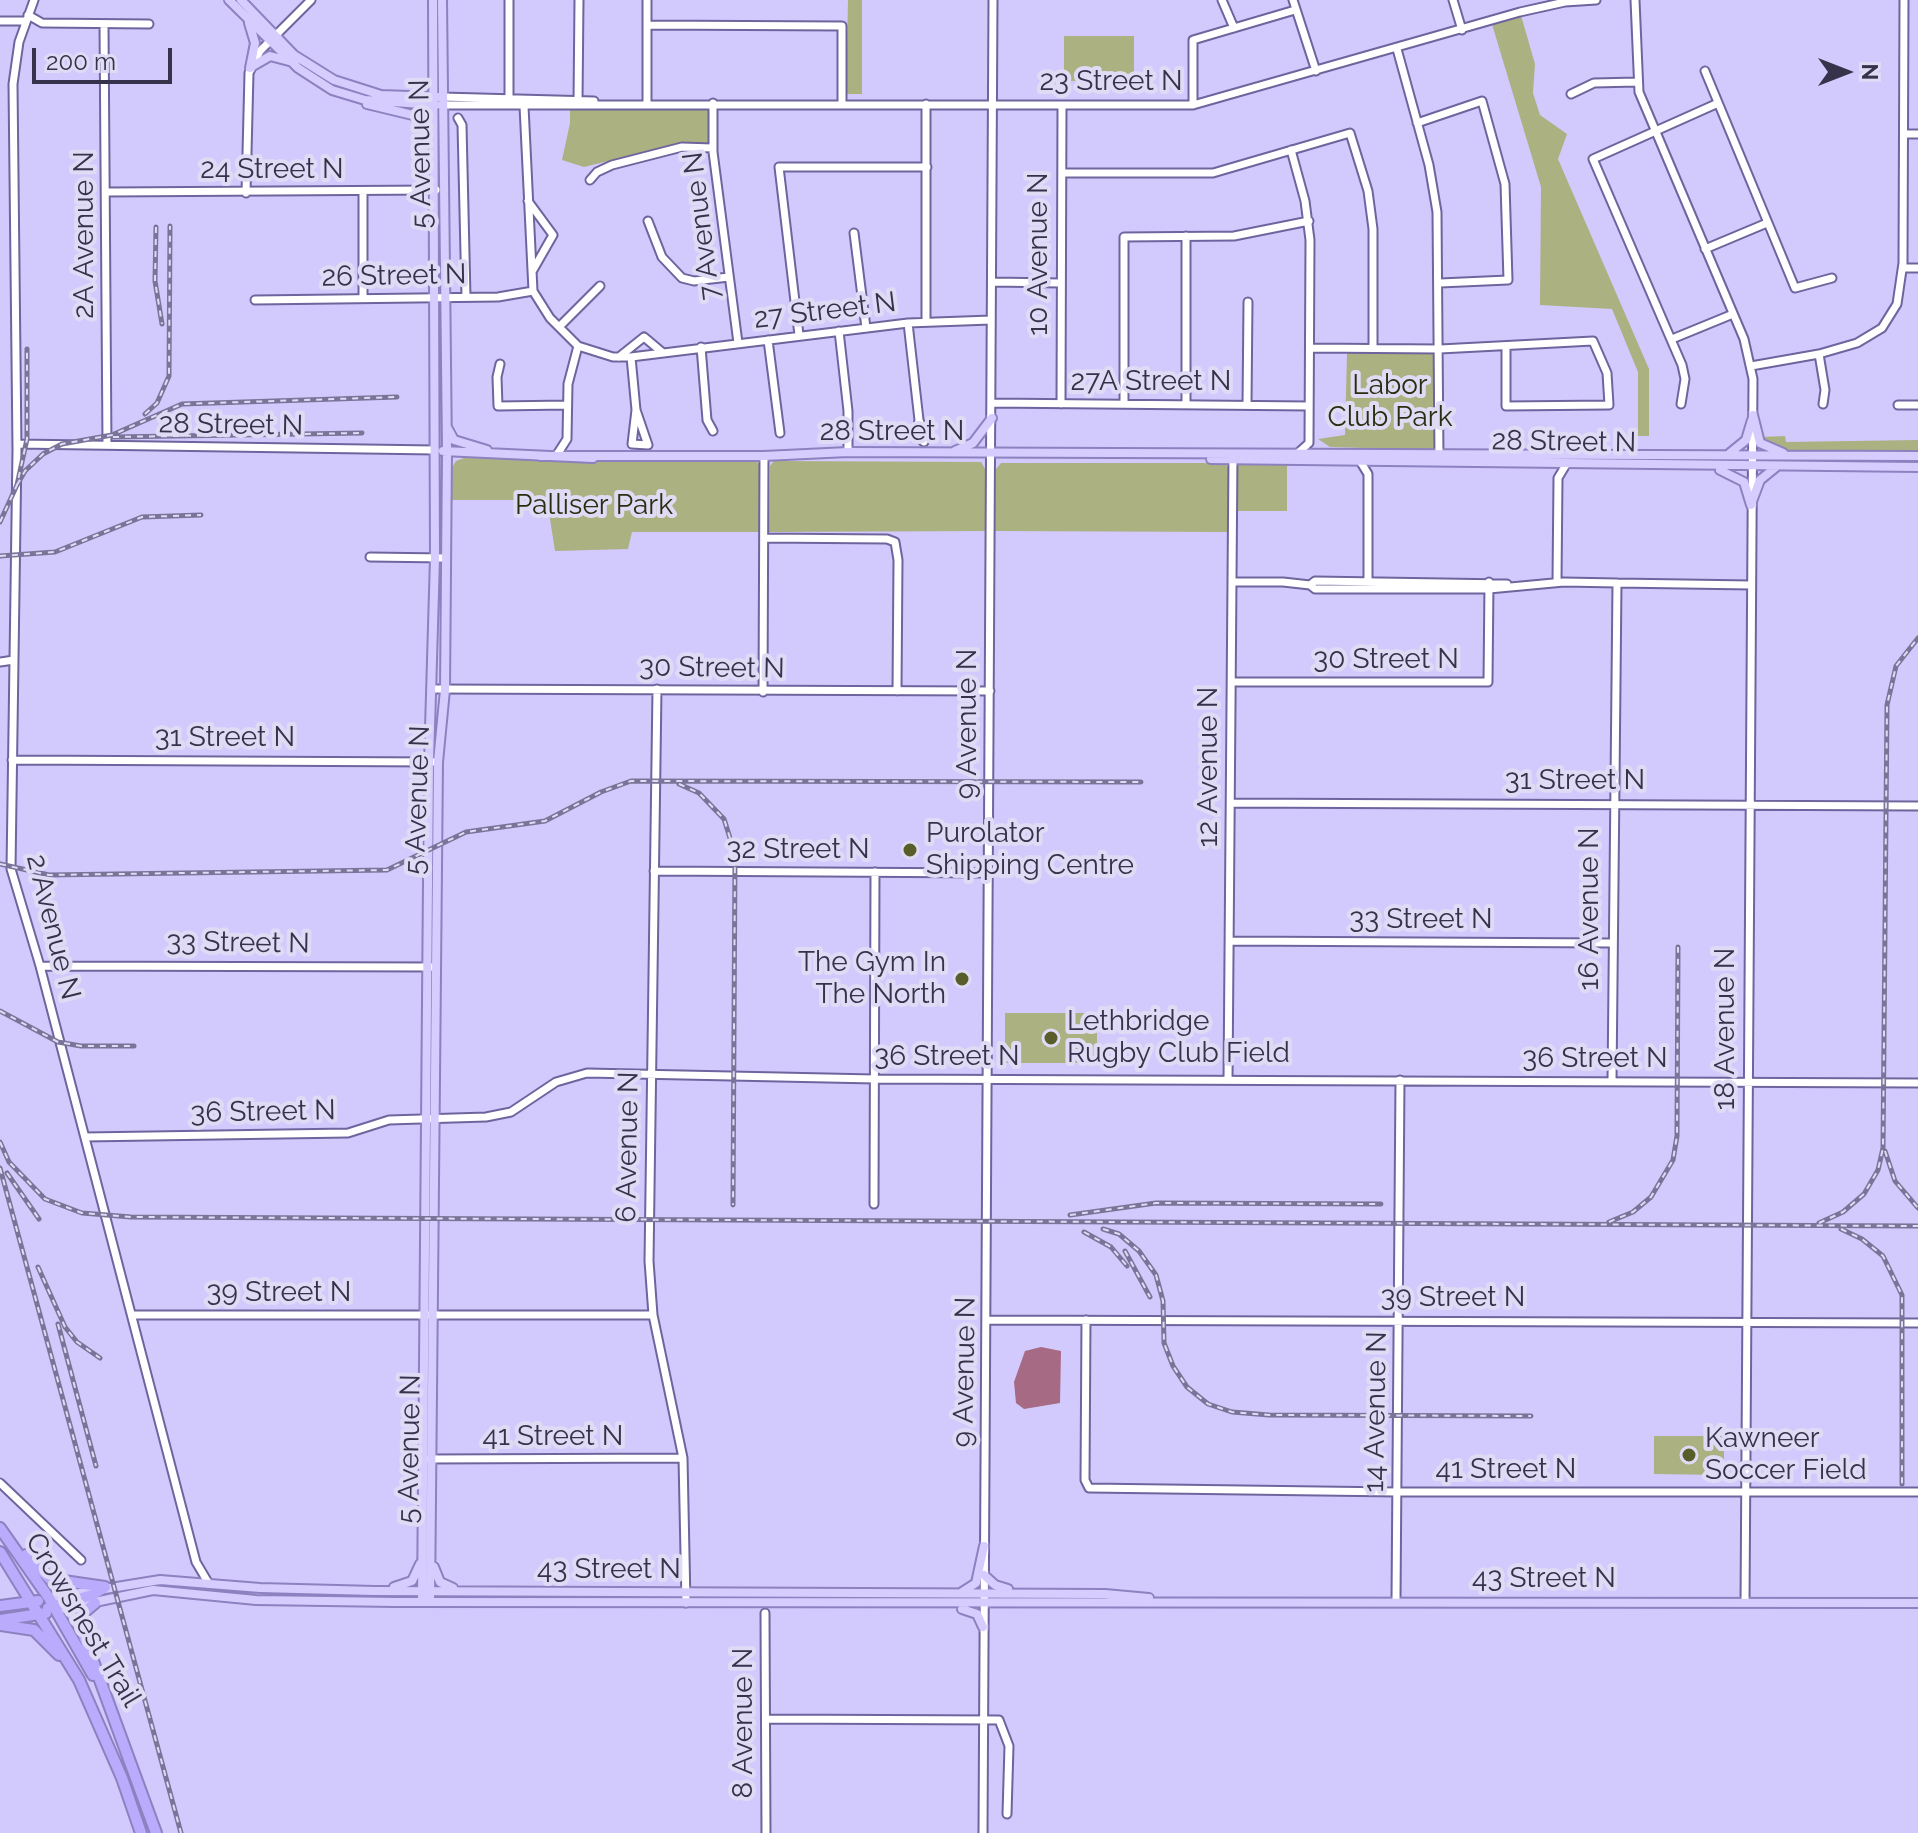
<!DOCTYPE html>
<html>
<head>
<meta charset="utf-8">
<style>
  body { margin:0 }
  #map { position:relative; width:1918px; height:1833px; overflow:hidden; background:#d2cafd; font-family:Raleway,sans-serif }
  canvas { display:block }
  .north { position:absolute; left:1806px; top:32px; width:80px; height:80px; -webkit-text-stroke:6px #dfdbf5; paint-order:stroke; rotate:90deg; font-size:22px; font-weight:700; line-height:32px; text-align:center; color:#37324c }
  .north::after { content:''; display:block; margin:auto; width:28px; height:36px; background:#37324c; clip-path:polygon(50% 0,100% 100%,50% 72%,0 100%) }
  .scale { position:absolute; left:32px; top:48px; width:140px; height:36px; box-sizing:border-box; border:4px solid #37324c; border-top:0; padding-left:10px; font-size:24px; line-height:28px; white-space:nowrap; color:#37324c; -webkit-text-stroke:6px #dfdbf5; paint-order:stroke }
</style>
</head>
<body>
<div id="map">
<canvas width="1918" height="1833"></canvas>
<div class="north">N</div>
<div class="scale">200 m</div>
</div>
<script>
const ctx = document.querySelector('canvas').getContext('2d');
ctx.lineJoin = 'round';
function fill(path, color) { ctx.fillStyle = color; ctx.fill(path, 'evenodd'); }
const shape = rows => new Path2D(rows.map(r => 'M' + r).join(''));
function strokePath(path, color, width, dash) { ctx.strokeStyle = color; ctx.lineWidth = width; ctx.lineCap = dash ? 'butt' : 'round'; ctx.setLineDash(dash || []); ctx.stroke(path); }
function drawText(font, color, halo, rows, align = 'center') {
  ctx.font = font + ' Raleway,sans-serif'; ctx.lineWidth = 8; ctx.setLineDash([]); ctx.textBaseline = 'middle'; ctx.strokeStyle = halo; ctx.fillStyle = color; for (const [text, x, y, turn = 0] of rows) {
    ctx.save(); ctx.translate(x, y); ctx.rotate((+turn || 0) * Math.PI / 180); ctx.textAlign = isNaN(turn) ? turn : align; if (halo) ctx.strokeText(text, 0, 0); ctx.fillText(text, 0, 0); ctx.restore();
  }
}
fill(shape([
  [848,0,862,0,862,94,846,94],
  [1520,12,1535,64,1533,93,1540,115,1567,134,1558,159,1649,369,1649,436,1638,436,1638,372,1612,309,1540,305,1541,187,1491,21],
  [1064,36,1134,36,1134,81,1064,81],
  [570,108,708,108,709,143,681,143,584,167,562,160,570,123],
  [1347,353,1435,353,1435,450,1330,447,1318,439,1345,435],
  [1785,436,1786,442,1918,440,1918,453,1782,450,1768,446,1760,437],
  [464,458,757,462,761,466,760,532,632,532,628,549,555,551,547,500,449,500,451,469,456,461],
  [774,461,981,462,987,472,987,531,769,532,770,466],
  [1287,462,1287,511,1237,511,1238,465],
  [1001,463,1224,463,1228,467,1228,529,1227,532,995,531,996,469],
  [1005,1013,1097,1013,1097,1063,1005,1063],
  [1654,1436,1724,1436,1724,1475,1654,1474]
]), '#acb181');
fill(shape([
  [1041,1347,1061,1351,1060,1403,1024,1409,1016,1403,1014,1382,1025,1351]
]), '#a76a84');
const minor = shape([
  [34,0,19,42,13,84,17,450,11,869,40,966,196,1562,209,1584],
  [1222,0,1234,28],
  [1293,0,1316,71],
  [1453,0,1462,30],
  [1635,0,1639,92,1744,339,1753,379,1745,1602],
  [28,15,42,23,149,24],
  [0,21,25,21],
  [104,24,107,445],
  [647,25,842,26,842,103],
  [1397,49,1429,165,1437,212,1439,458],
  [1705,71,1795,288,1832,278],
  [1571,94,1594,83,1637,82],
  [442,97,594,101],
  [509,97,509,0],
  [578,102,579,0],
  [647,102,647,0],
  [713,103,713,152,738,343],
  [442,105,1193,105,1520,12,1565,2,1596,0],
  [1193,105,1193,40,1295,10],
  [524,106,533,291,550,318,578,346,613,357,631,357,908,323,991,320],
  [458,118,462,125,466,297],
  [1417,123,1482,101,1505,184,1508,280,1440,283],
  [1904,134,1918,134],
  [1291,150,1305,201,1310,240,1309,443,1299,452],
  [1062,173,1213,173,1350,133,1368,191,1373,229,1373,348],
  [590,180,597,172,612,165,682,147,713,148],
  [108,192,436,190],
  [246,193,249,73,260,51,311,0],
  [528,201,553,235,533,270],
  [648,221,662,257,682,278,694,281,729,277],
  [854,233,866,328],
  [1705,249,1767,223],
  [1903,268,1918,268],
  [992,282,1061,283],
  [363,298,363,191],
  [255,300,498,297,533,291],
  [926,321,926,104],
  [908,323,919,420,926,437,924,442,916,435,919,420],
  [560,326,600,286],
  [839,331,848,411,848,452],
  [799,335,779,167,927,167],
  [1672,339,1733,314],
  [768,340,780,433],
  [701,347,707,420,713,431],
  [1311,348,1440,349,1593,341,1607,373,1609,405,1506,406,1506,346],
  [1819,354,1825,390,1823,404],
  [619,357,644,337,663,353],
  [631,357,636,410,648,445,632,444,636,410],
  [500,364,497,377,498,406,567,405],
  [1751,366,1819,354,1857,343,1882,328,1897,304,1903,263,1904,0],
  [992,403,1309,406],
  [1061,404,1062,105],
  [1124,404,1124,237,1234,236,1309,221],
  [1186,404,1186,236],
  [1681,404,1685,379,1682,365,1593,159,1716,104],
  [1247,405,1248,302],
  [1898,405,1918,405],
  [17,444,435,450],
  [558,453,567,439,568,384,578,346],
  [1360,461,1368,474,1368,583],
  [765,538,887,539,895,542,898,560,897,691],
  [370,557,445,558],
  [1233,582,1283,582,1310,585,1315,589,1489,589,1564,582,1617,583],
  [1557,582,1558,478,1567,463],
  [1310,585,1315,581,1507,584],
  [0,662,14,660],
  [1232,682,1488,682,1489,582],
  [434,689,990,691],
  [657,689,649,1261,653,1315,683,1458,686,1603],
  [763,692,764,456],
  [12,760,438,762],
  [1232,803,1918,806],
  [654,871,990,873],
  [1230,941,1612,943],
  [40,966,436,967],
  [1228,1080,1233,455],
  [1612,1081,1617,583,1751,585],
  [85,1137,348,1133,389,1120,486,1117,511,1112,556,1082,587,1073,875,1079,1918,1083],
  [874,1204,875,872],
  [132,1315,653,1315],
  [987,1320,1918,1323],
  [1086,1320,1085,1480,1089,1488,1397,1492,1918,1492],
  [429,1459,683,1458],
  [0,1483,81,1560],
  [1396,1600,1400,1080],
  [765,1613,766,1833],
  [766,1719,999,1720,1009,1746,1007,1814],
  [983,1833,993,0]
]);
const major = shape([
  [229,0,298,68,332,90,365,100,436,105],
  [241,0,294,55,334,80,381,95,438,97],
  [249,23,255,43,250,68],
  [251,67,270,56,289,61],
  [367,104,421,117,433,130],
  [1753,415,1760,443,1783,453],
  [448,429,454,440,487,450],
  [443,451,593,458],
  [955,451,973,443,992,418],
  [1730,453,1746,440,1752,420],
  [540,456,764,456,848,452,1918,456],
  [1211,459,1918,467],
  [1720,470,1744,482,1751,505],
  [1751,504,1760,480,1776,467],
  [434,1567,440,1582,453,1588],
  [984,1575,995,1585,1008,1589],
  [394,1587,412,1581,420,1564],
  [962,1592,976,1583,984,1546],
  [49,1598,160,1580,260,1588,375,1591,1105,1594,1149,1598],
  [422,1602,429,762,435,558,433,0],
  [430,1602,438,762,445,690,447,451,442,0],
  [962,1609,977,1614,983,1627],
  [56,1610,153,1590,256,1600,395,1602,1918,1603]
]);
const highway = shape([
  [0,1528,49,1598,93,1675],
  [0,1552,79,1680,122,1778,141,1833],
  [26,1555,50,1579,105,1587],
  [95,1603,82,1614,82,1631,156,1833],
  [0,1606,38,1601],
  [48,1608,92,1595,105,1587],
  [0,1620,46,1613],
  [0,1625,34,1630,59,1655]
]);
strokePath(minor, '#6f649d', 11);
strokePath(major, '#8d81bf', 12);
strokePath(highway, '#8d81bf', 14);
strokePath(minor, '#fff', 7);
strokePath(major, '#d6cdfe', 8);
strokePath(highway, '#bbabfd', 10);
const rail = shape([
  [156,227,155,281,162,324],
  [145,414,157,403,169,376,170,226],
  [113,437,362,433],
  [17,485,25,471,43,454,62,444,112,435,182,404,397,397],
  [0,522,17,485,27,439,27,349],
  [0,556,55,552,142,517,201,515],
  [679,784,699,793,724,819,735,854,733,1205],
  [0,864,49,875,387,870,466,832,545,821,601,792,631,781,1141,782],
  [0,1011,58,1042,81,1046,134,1046],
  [0,1142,9,1162,45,1199,82,1213,131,1217,1918,1226],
  [1885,1151,1895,1181,1918,1208],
  [0,1168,181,1833],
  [7,1173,39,1219],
  [1070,1215,1156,1203,1381,1204],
  [1609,1222,1633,1212,1651,1197,1673,1160,1677,1136,1678,947],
  [1819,1223,1843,1212,1864,1194,1878,1170,1883,1148,1887,705,1896,666,1918,638],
  [1103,1229,1119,1234,1139,1251,1156,1275,1163,1301,1164,1343,1173,1366,1187,1387,1208,1404,1232,1412,1269,1415,1531,1416],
  [1841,1229,1862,1239,1883,1256,1902,1295,1902,1484],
  [1084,1232,1111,1247,1127,1266],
  [1125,1251,1150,1297],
  [38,1267,65,1327,77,1342,100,1358],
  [58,1324,96,1466]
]);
strokePath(rail, '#7a7499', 5);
strokePath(rail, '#dfdbf5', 2, [6]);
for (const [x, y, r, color] of [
  [910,850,8,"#595d2a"],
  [962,979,8,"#595d2a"],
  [1051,1038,8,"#595d2a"],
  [1689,1455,8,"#595d2a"]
]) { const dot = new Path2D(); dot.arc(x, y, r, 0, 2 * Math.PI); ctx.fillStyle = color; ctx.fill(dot); strokePath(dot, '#dfdbf5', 3); }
drawText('28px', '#37324c', '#dfdbf5', [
  ["23 Street N",1111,82],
  ["5 Avenue N",421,154,-91],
  ["24 Street N",272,170],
  ["7 Avenue N",702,226,-97],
  ["2A Avenue N",85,235,-90],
  ["10 Avenue N",1039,254,-90],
  ["26 Street N",394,276,-1],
  ["27 Street N",825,311,-7],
  ["27A Street N",1151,382],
  ["28 Street N",231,425,1],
  ["28 Street N",892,432],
  ["28 Street N",1564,442,1],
  ["30 Street N",1386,660],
  ["30 Street N",712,668,1],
  ["9 Avenue N",968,724,-90],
  ["31 Street N",225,738],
  ["12 Avenue N",1209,767,-90],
  ["31 Street N",1575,781],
  ["5 Avenue N",418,800,-88],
  ["32 Street N",798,850],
  ["16 Avenue N",1590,909,-90],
  ["33 Street N",1421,920],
  ["2 Avenue N",53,927,76],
  ["33 Street N",238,943,1],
  ["18 Avenue N",1726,1029,-90],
  ["36 Street N",947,1057],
  ["36 Street N",1595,1059],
  ["36 Street N",263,1112,-1],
  ["6 Avenue N",628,1147,-89],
  ["39 Street N",279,1293],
  ["39 Street N",1453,1298],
  ["9 Avenue N",965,1372,-89],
  ["14 Avenue N",1376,1412,-89],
  ["41 Street N",553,1437],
  ["5 Avenue N",410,1449,-89],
  ["41 Street N",1506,1470],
  ["43 Street N",609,1570],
  ["43 Street N",1544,1579],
  ["Crowsnest Trail",83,1620,59],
  ["8 Avenue N",744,1723,-90]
]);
drawText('28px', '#2b2d10', '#dfdbf5', [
  ["Labor",1390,386],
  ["Club Park",1390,418],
  ["Palliser Park",594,506]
]);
drawText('28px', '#37324c', '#dfdbf5', [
  ["Purolator",926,834],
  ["Shipping Centre",926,866],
  ["The Gym In",946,963,"right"],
  ["The North",946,995,"right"],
  ["Lethbridge",1067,1022],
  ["Rugby Club Field",1067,1054],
  ["Kawneer",1705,1439],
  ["Soccer Field",1705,1471]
], 'left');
</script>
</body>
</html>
